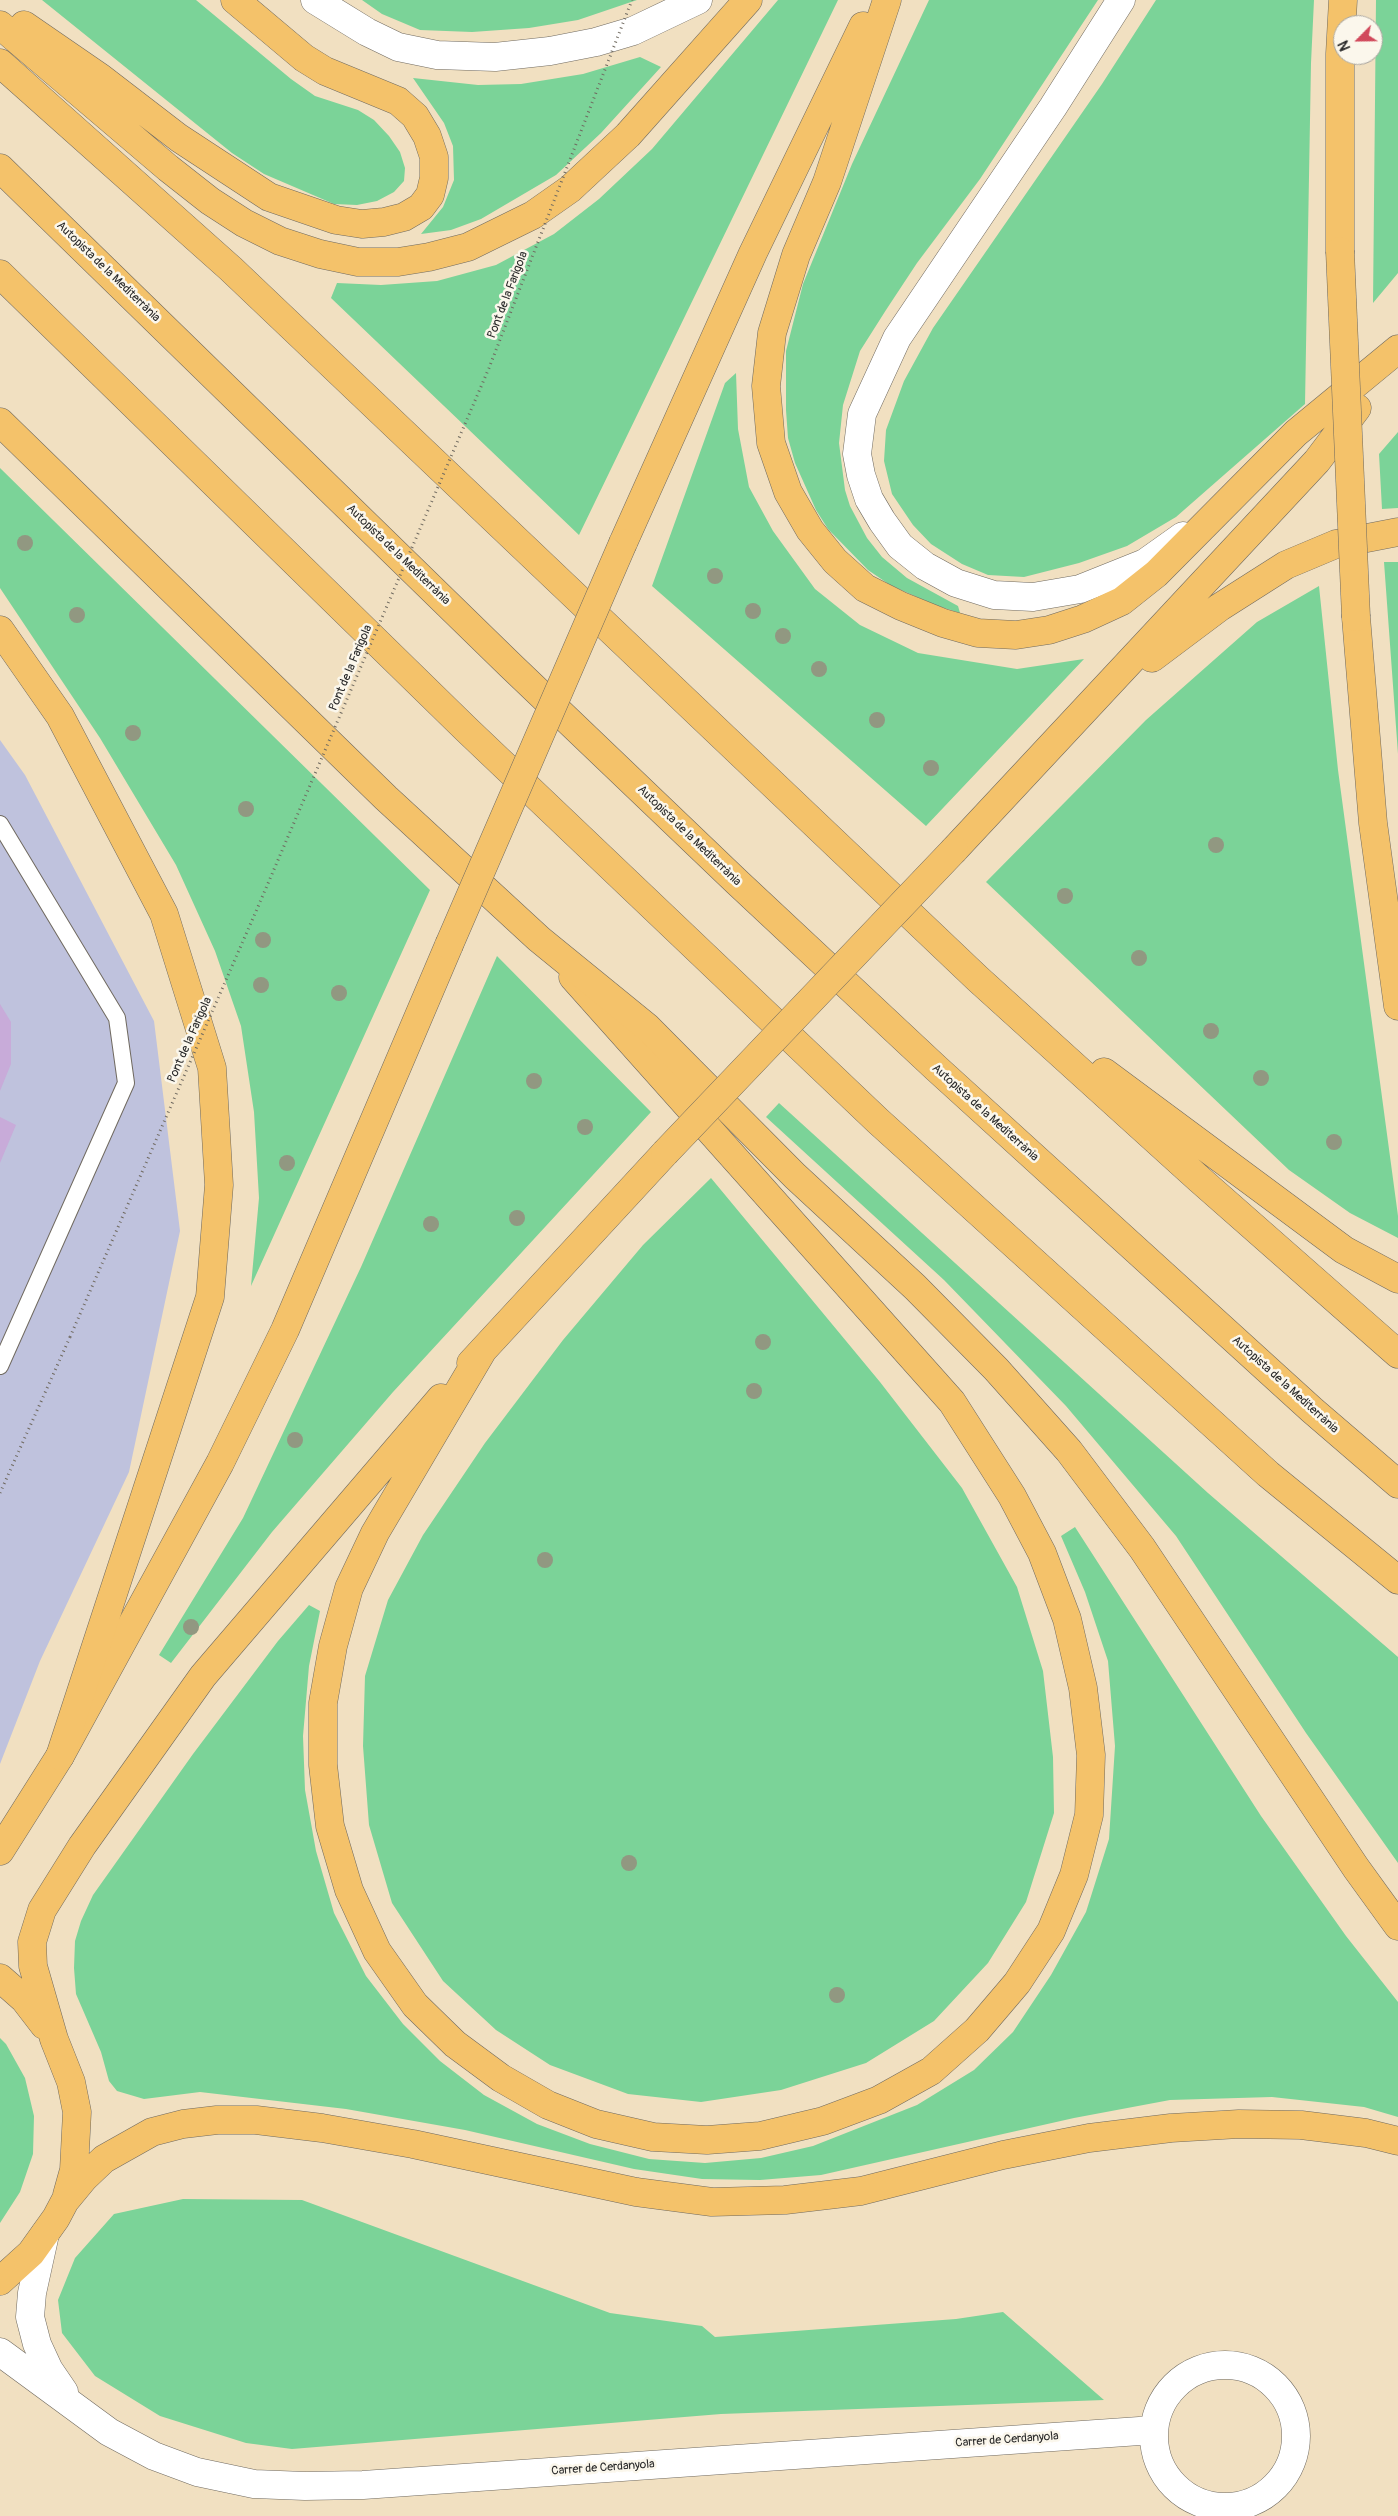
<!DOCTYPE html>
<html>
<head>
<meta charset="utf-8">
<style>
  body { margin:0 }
  #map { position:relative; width:1398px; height:2516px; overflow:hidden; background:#f1e0c1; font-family:Pangolin,sans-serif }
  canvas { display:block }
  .north { position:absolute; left:1333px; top:15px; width:50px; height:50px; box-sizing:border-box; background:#fbf7ec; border:1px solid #a8a59f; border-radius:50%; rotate:247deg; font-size:14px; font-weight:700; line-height:20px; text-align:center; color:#2b2b2b }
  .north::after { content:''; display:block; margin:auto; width:18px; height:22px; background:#d1495b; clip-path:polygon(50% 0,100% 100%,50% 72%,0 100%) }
</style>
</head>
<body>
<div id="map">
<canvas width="1398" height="2516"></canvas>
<div class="north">N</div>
</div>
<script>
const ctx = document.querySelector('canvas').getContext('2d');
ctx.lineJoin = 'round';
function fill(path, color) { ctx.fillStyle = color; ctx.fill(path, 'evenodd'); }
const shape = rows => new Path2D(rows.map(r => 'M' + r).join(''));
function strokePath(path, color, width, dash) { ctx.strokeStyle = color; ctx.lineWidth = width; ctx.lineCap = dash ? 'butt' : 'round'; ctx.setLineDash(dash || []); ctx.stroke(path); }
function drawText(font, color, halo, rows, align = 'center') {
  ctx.font = font + ' Pangolin,sans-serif'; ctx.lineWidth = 5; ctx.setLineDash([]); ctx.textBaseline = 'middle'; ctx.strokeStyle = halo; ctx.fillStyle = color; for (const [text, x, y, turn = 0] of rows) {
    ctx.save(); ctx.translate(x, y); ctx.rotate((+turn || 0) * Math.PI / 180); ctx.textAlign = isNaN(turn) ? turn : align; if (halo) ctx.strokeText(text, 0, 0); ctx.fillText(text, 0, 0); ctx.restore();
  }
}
fill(shape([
  [0,740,25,775,154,1021,180,1231,129,1472,40,1661,0,1764]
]), '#bfc2dd');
fill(shape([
  [42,0,196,0,291,79,315,96,358,110,374,120,389,136,400,152,405,168,404,181,394,192,377,201,357,205,334,204,264,174,232,153],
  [362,0,637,0,578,20,529,28,472,32,420,30,382,14],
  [778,0,838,0,579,535,331,298,337,283,381,285,437,281,496,265,554,234,599,199,652,149],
  [929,0,1098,0,980,179,917,263,886,310,860,351,843,405,839,443,845,490,850,506,867,538,882,557,907,578,958,606,960,613,935,605,890,585,868,570,828,529,816,510,795,463,788,438,786,410,786,351,803,284,852,164],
  [1156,0,1314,0,1311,63,1305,404,1176,517,1127,546,1079,563,1024,577,988,575,962,564,931,544,913,525,892,494,884,461,886,430,904,381,933,328,1102,84],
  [1376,0,1398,0,1398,273,1373,303],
  [640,57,661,67,601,133,556,175,481,219,451,230,421,234,443,207,454,180,453,146,444,123,413,78,478,85,521,84,583,74],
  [736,373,738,429,749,487,773,531,815,589,860,625,918,653,1017,669,1084,659,926,826,652,586,725,383],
  [1398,432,1398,508,1382,509,1379,454],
  [0,468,430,890,251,1286,259,1198,254,1112,241,1026,215,951,176,865,100,738,0,588],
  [1384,562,1398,562,1398,754],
  [1319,586,1338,770,1398,1216,1398,1238,1350,1213,1289,1170,986,882,1146,720,1257,622],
  [497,956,651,1112,393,1392,272,1532,171,1663,159,1655,243,1518,361,1267],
  [779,1103,1208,1493,1398,1657,1398,1863,1306,1733,1176,1536,1066,1406,944,1280,766,1117],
  [711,1178,880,1382,962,1488,1017,1587,1043,1671,1053,1757,1054,1813,1026,1902,988,1963,934,2021,866,2063,781,2090,701,2102,628,2094,550,2065,496,2030,443,1981,392,1903,369,1825,363,1746,365,1676,388,1600,423,1535,485,1443,563,1340,643,1245],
  [1075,1527,1261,1816,1346,1936,1398,2002,1398,2117,1364,2107,1272,2097,1170,2100,1074,2118,821,2175,760,2180,702,2179,634,2169,465,2130,346,2109,200,2092,144,2099,117,2091,109,2081,101,2052,76,1994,74,1968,75,1941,81,1921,93,1895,193,1754,278,1641,309,1605,320,1611,309,1666,303,1736,305,1790,316,1851,334,1913,366,1976,403,2024,440,2061,484,2095,537,2124,590,2144,649,2159,705,2163,761,2158,813,2146,917,2105,974,2070,1013,2032,1051,1975,1086,1912,1109,1839,1115,1746,1108,1661,1085,1592,1061,1536],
  [0,2038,6,2044,25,2078,34,2116,33,2154,20,2192,0,2223],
  [183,2199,302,2200,610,2313,702,2326,715,2337,956,2319,1003,2312,1104,2400,721,2414,292,2449,246,2443,160,2416,95,2376,62,2333,58,2300,75,2258,114,2214]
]), '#7bd398');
fill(shape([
  [0,1004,11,1022,11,1064,0,1091],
  [0,1117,16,1125,0,1163]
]), '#c8abd9');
const service = shape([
  [0,824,117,1018,126,1083,0,1366]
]);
const minor = shape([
  [315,0,367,32,398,47,437,55,495,57,550,51,596,42,633,31,698,0],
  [1121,0,1053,107,897,338,862,414,857,454,861,475,869,499,882,521,900,546,925,566,956,583,994,595,1033,597,1080,589,1145,563,1183,536],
  [45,2234,32,2293,30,2317,37,2344,49,2370,64,2392],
  [0,2352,109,2432,154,2456,197,2472,254,2484,305,2486,363,2485,1154,2430],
  '1154 2436a71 71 0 1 1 142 0a71 71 0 1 1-142 0Z'
]);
const primary = shape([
  [887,0,827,182,796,255,772,333,766,386,771,443,788,492,810,530,835,561,865,588,901,606,943,623,978,633,1016,635,1049,630,1083,619,1122,601,1156,574,1296,433,1398,349],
  [623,543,753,253,863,26],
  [1152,658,1220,607,1286,565,1336,544,1398,532],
  [954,850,1317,461,1357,408],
  [483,1350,375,1533,349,1588,333,1646,323,1703,323,1765,330,1826,349,1890,377,1951,415,2005,455,2044,501,2078,548,2105,596,2124,653,2137,707,2140,760,2136,823,2121,879,2100,931,2071,977,2030,1017,1983,1051,1931,1074,1875,1089,1815,1091,1755,1083,1688,1067,1619,1042,1553,1012,1496,952,1402,573,977],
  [471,1363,665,1153],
  [0,1851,60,1756,220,1463,285,1330,449,945],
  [0,1978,24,1999,44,2025],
  [67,2195,74,2170,77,2112,71,2082,54,2039,33,1966,32,1942,42,1910,82,1846,203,1676,441,1398],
  [0,2281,31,2253,56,2218,65,2201,84,2178,104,2159,152,2132,183,2124,217,2120,256,2120,322,2128,413,2144,636,2192,712,2202,785,2200,861,2191,1003,2155,1089,2138,1171,2128,1239,2124,1301,2125,1366,2133,1398,2141]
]);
const trunk = shape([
  [1340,251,1340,54,1343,0],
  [1356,617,1373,823,1398,1006]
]);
const motorway = shape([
  [0,25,168,168,210,201,244,223,280,241,320,254,358,262,398,262,429,257,468,247,533,215,570,189,628,135,748,0],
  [24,25,101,78,179,138,269,197,336,220,362,224,384,222,404,217,421,207,430,195,434,178,434,157,427,136,415,116,398,101,325,71,304,58,235,0],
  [0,63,231,269,978,979,1199,1179,1398,1354],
  [0,168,510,665,737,882,936,1068,1312,1410,1398,1484],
  [0,274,466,729,878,1121,1268,1474,1398,1580],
  [0,422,386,798,539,939,647,1027,795,1176,915,1287,996,1369,1069,1451,1142,1548,1356,1868,1398,1926],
  [0,630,60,716,164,914,212,1068,219,1185,210,1297,60,1756],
  [1104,1072,1344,1250,1398,1279]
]);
strokePath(service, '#706a60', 18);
strokePath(minor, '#706a60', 29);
strokePath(primary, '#706a60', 29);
strokePath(trunk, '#706a60', 29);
strokePath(motorway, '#706a60', 29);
strokePath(shape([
  [0,1493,70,1337]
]), '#706a60', 3, [1, 4]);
strokePath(service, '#fff', 16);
strokePath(minor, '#fff', 28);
strokePath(primary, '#f4c26a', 28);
strokePath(trunk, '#f4c26a', 28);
strokePath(motorway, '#f4c26a', 28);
const primaryBridge = shape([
  [449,945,623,543],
  [665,1153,954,850]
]);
const trunkBridge = shape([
  [1340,251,1356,617]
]);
strokePath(primaryBridge, '#706a60', 29, []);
strokePath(trunkBridge, '#706a60', 29, []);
strokePath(shape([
  [70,1337,257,909,489,368,632,0]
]), '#706a60', 3, [1, 4]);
strokePath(primaryBridge, '#f4c26a', 28);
strokePath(trunkBridge, '#f4c26a', 28);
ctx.fillStyle = '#919881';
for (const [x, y] of [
  [25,543],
  [715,576],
  [753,611],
  [77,615],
  [783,636],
  [819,669],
  [877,720],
  [133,733],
  [931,768],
  [246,809],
  [1216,845],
  [1065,896],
  [263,940],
  [1139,958],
  [261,985],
  [339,993],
  [1211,1031],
  [1261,1078],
  [534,1081],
  [585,1127],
  [1334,1142],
  [287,1163],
  [517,1218],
  [431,1224],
  [763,1342],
  [754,1391],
  [295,1440],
  [545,1560],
  [191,1627],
  [629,1863],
  [837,1995]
]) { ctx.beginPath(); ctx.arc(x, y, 8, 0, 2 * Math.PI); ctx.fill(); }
drawText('12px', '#2b2b2b', '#fbf7ec', [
  ["Autopista de la Mediterrània",108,272,44],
  ["Pont de la Farigola",508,295,-69],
  ["Autopista de la Mediterrània",398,555,44],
  ["Pont de la Farigola",351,668,-67],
  ["Autopista de la Mediterrània",689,836,44],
  ["Pont de la Farigola",190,1040,-66],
  ["Autopista de la Mediterrània",985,1113,42],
  ["Autopista de la Mediterrània",1285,1385,42],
  ["Carrer de Cerdanyola",1007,2440,-4],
  ["Carrer de Cerdanyola",603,2468,-4]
]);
</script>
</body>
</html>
